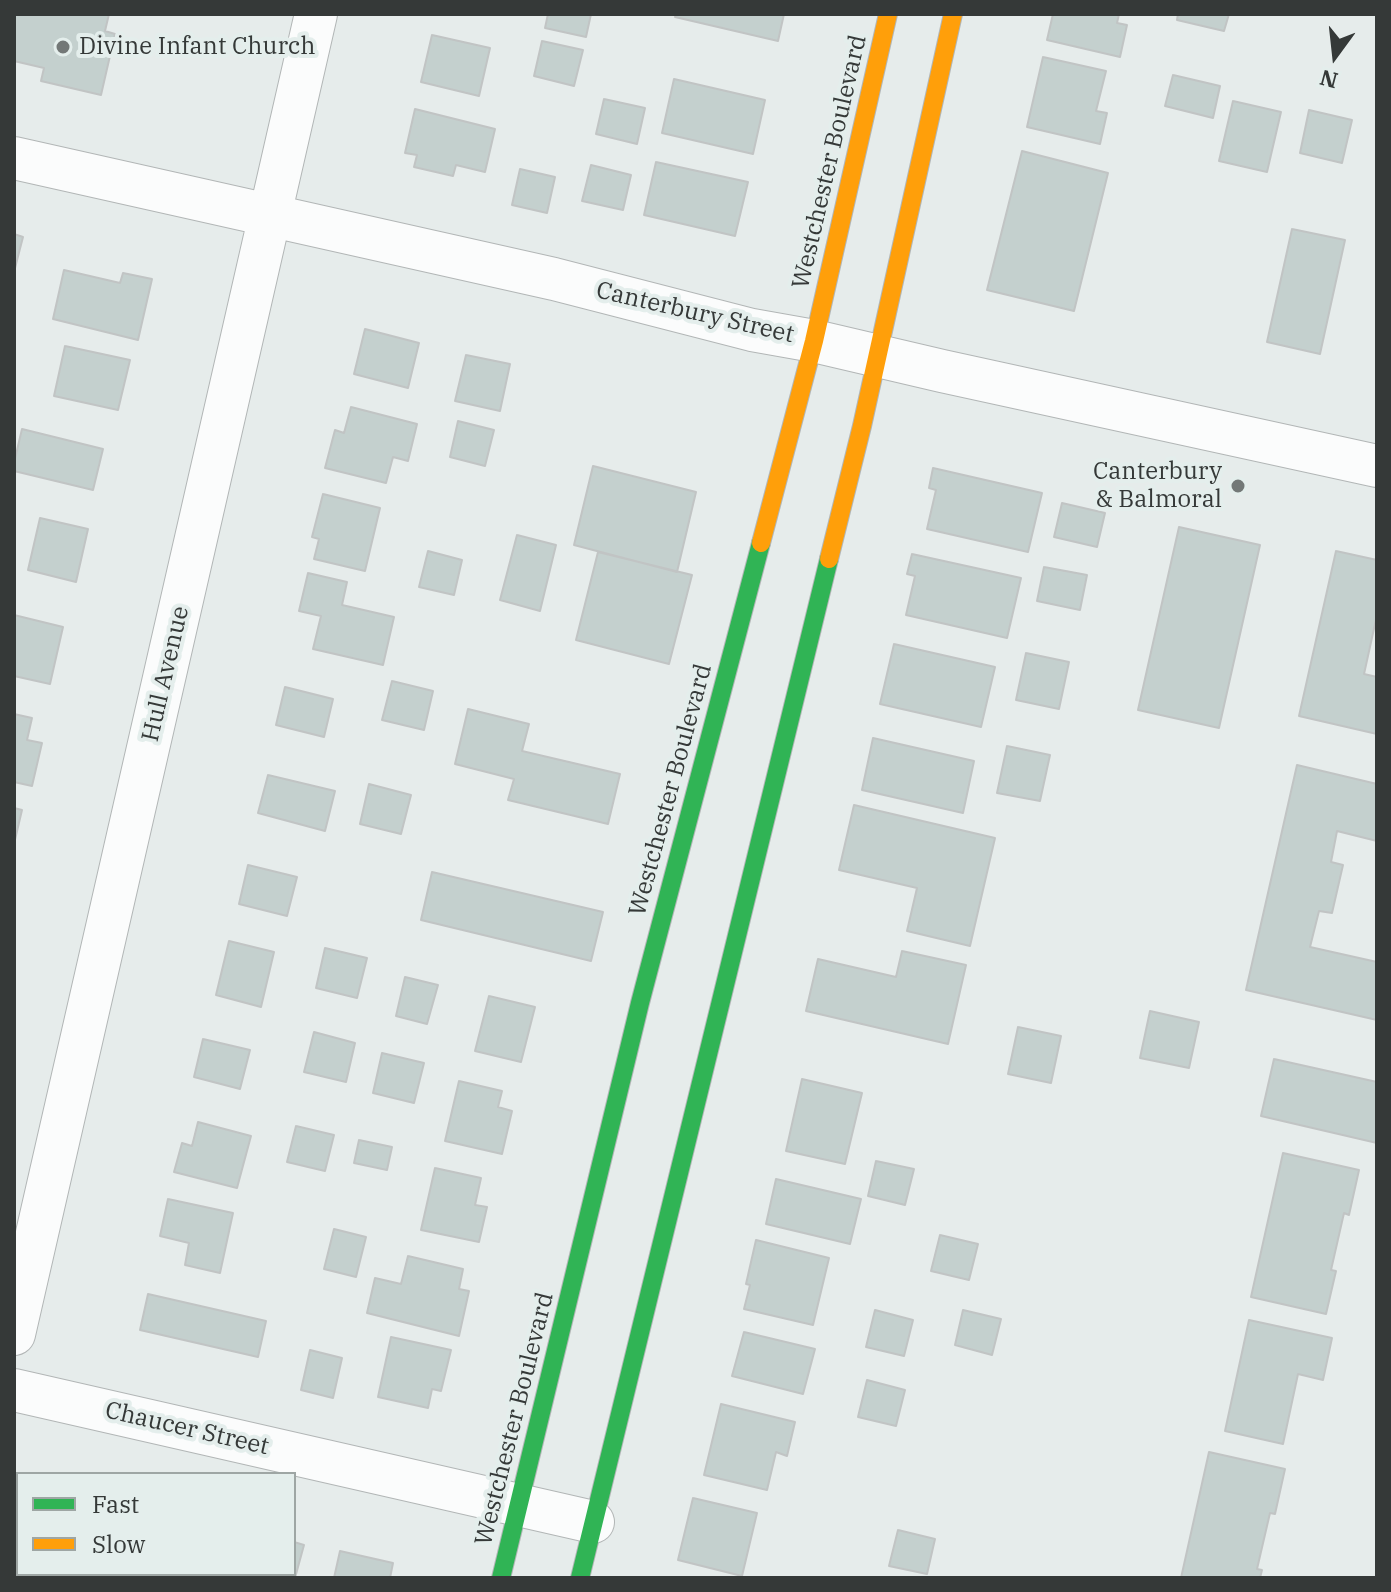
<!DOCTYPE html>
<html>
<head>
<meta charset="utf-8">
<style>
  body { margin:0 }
  #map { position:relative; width:1391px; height:1592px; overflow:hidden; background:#e6eceb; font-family:"IBM Plex Serif",serif }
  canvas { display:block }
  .frame { position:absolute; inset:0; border:16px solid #353938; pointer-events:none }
  .legend { position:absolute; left:16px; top:1472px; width:280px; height:104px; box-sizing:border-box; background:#e4eeec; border:2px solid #9ea6a4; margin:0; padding:10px 14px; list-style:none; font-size:24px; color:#353938 }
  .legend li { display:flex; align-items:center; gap:16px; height:40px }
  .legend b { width:40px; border:2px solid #9ea6a4 }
  .north { position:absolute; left:1295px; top:16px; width:80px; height:80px; -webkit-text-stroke:6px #e4eeec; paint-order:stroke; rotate:195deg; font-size:22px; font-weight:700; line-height:32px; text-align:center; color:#353938 }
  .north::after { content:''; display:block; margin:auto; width:28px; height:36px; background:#353938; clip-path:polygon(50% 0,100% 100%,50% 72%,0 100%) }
</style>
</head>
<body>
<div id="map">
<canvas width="1391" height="1592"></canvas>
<div class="frame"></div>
<ul class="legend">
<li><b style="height:10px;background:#30b455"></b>Fast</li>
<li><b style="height:10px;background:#ff9f0a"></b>Slow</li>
</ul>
<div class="north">N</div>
</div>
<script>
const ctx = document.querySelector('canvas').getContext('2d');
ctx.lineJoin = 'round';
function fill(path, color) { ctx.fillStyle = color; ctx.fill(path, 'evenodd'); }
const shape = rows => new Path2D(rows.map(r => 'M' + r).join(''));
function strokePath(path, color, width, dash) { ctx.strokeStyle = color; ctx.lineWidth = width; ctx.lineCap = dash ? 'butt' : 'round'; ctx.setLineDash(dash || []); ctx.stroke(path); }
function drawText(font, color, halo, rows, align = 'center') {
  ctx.font = font + ' "IBM Plex Serif",serif'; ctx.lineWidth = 8; ctx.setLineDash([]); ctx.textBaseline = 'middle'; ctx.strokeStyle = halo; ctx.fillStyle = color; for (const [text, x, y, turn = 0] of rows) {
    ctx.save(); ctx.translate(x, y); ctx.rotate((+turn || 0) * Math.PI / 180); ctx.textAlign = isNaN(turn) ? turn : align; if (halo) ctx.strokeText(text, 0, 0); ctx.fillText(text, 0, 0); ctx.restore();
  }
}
const building = shape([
  [14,14,109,14,105,31,115,34,101,95,41,81,44,68,14,61,14,14],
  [548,14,591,14,586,37,545,28,548,14],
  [676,14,784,14,778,41,675,17,676,14],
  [1053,14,1119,14,1117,23,1127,25,1120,57,1047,40,1053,14],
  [1178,14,1229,14,1224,31,1177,20,1178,14],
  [432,35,490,48,479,96,421,82,432,35],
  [542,41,583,50,574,86,534,76,542,41],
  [1043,57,1106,71,1096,111,1107,113,1100,144,1027,127,1043,57],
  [1173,75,1220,86,1213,118,1165,106,1173,75],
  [674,79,765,100,753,154,662,133,674,79],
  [604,99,645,108,637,144,596,134,604,99],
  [1233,101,1281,112,1267,172,1219,161,1233,101],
  [415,109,495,129,485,172,456,165,453,176,414,167,417,155,405,153,415,109],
  [1309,110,1352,120,1342,163,1300,153,1309,110],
  [1022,151,1108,173,1074,311,987,290,1022,151],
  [656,162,748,182,735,236,644,215,656,162],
  [591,165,631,175,623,210,582,201,591,165],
  [520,169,555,177,547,213,512,205,520,169],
  [1292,229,1345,240,1320,354,1267,342,1292,229],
  [14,234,23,237,14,272,14,234],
  [64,270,120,283,123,273,152,279,138,340,53,319,64,270],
  [365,329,419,343,408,388,354,374,365,329],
  [65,346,130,360,118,410,54,396,65,346],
  [466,355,510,364,500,411,455,401,466,355],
  [351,407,417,424,408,461,393,457,386,483,325,468,335,430,344,433,351,407],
  [458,421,494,430,485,466,450,457,458,421],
  [22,429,103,449,93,490,14,471,14,463,22,429],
  [593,466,696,492,677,572,574,545,593,466],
  [933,468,1042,493,1028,552,927,529,936,490,929,488,933,468],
  [323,494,380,508,365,571,314,559,319,539,312,537,323,494],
  [1062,503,1105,513,1097,547,1054,537,1062,503],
  [40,518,88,529,76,582,28,570,40,518],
  [1179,527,1260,545,1219,728,1138,710,1179,527],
  [517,535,556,545,540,611,500,600,517,535],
  [428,551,462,560,454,595,419,587,428,551],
  [1336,551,1377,560,1377,615,1364,674,1377,677,1377,734,1299,716,1336,551],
  [598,552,692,575,669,664,576,640,598,552],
  [912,554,1021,578,1007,638,906,615,915,576,907,574,912,554],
  [1044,567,1087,575,1080,610,1037,601,1044,567],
  [308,573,347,582,342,605,394,617,383,665,313,649,321,616,299,611,308,573],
  [14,615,63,627,50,684,14,676,14,615],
  [894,644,995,667,981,727,880,704,894,644],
  [1026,653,1069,662,1059,709,1016,700,1026,653],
  [392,681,433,691,424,730,382,720,392,681],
  [285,687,333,699,324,737,276,725,285,687],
  [468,709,529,724,522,751,620,774,608,824,508,800,514,779,455,764,468,709],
  [14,714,32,718,27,740,42,743,32,786,14,782,14,714],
  [873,738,974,761,963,813,862,790,873,738],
  [1007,746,1050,755,1040,801,997,793,1007,746],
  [1297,765,1377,784,1377,841,1337,831,1331,862,1343,865,1332,913,1319,911,1310,947,1377,962,1377,1020,1246,990,1297,765],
  [268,775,335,791,325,831,258,813,268,775],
  [369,784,411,795,401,834,360,824,369,784],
  [854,805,995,838,970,946,907,931,917,888,839,870,854,805],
  [14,808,22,810,14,844,14,808],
  [248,865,297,877,287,916,239,904,248,865],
  [432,872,603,912,591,961,421,920,432,872],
  [229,941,274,952,261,1007,216,995,229,941],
  [325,948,367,958,357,998,316,988,325,948],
  [902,951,966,965,948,1044,806,1011,818,959,896,977,902,951],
  [405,977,438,985,427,1024,396,1016,405,977],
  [489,996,535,1007,521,1062,475,1051,489,996],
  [1150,1011,1199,1022,1189,1068,1140,1058,1150,1011],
  [1018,1027,1061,1036,1051,1083,1008,1074,1018,1027],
  [314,1032,355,1043,346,1082,304,1072,314,1032],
  [203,1039,250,1050,240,1089,194,1077,203,1039],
  [382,1053,424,1063,414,1103,373,1093,382,1053],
  [1274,1059,1377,1082,1377,1143,1261,1116,1274,1059],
  [802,1079,862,1093,845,1164,786,1151,802,1079],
  [459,1081,502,1091,498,1107,512,1111,502,1154,445,1141,459,1081],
  [198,1122,251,1136,237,1188,174,1172,182,1143,192,1146,198,1122],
  [296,1126,334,1135,325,1171,287,1162,296,1126],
  [359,1140,392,1147,387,1170,354,1163,359,1140],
  [1283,1153,1359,1170,1349,1215,1344,1213,1331,1270,1336,1271,1326,1314,1251,1297,1283,1153],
  [876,1161,914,1169,905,1205,868,1196,876,1161],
  [435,1168,481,1178,475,1205,487,1207,479,1242,421,1230,435,1168],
  [776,1179,861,1199,850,1244,766,1224,776,1179],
  [168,1199,233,1213,220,1273,185,1265,189,1243,160,1236,168,1199],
  [334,1229,366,1237,356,1277,324,1269,334,1229],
  [940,1235,978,1244,969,1280,931,1271,940,1235],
  [756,1240,829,1258,813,1325,744,1309,750,1285,746,1284,756,1240],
  [408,1256,463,1269,459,1289,469,1291,459,1336,367,1313,375,1278,401,1284,408,1256],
  [148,1294,266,1321,258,1357,140,1330,148,1294],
  [875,1310,913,1320,904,1356,866,1347,875,1310],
  [963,1310,1001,1319,992,1355,955,1345,963,1310],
  [1249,1320,1332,1338,1323,1380,1298,1374,1283,1444,1225,1431,1249,1320],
  [744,1332,815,1349,803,1394,732,1376,744,1332],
  [391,1337,451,1350,441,1391,432,1389,428,1408,378,1397,391,1337],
  [310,1350,342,1358,333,1398,301,1390,310,1350],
  [867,1380,905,1390,896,1426,858,1417,867,1380],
  [721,1404,795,1422,787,1456,776,1452,767,1490,704,1475,721,1404],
  [1209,1452,1285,1469,1275,1514,1270,1513,1257,1569,1262,1570,1260,1578,1181,1578,1209,1452],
  [693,1498,757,1513,742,1576,678,1560,693,1498],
  [898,1530,935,1539,927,1574,889,1566,898,1530],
  [294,1542,304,1545,295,1578,257,1576,257,1574,294,1574,294,1542],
  [340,1551,393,1563,390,1578,334,1578,340,1551]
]);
fill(building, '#c4d0ce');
strokePath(building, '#c1c4c4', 2);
const street = shape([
  [14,158,554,279,752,330,814,341,942,371,1377,466],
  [14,1334,316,14],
  [14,1390,593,1522]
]);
const fast = shape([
  [501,1578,640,1003,761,543],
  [580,1578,829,559]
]);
const slow = shape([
  [761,543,814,341,888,14],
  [829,559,862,426,953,14]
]);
strokePath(street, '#b2b6b6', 44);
strokePath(fast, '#b2b6b6', 20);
strokePath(slow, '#b2b6b6', 20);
strokePath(street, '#fbfcfc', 42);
strokePath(fast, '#30b455', 18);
strokePath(slow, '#ff9f0a', 18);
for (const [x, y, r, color] of [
  [63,47,8,"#737877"],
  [1238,486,8,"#737877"]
]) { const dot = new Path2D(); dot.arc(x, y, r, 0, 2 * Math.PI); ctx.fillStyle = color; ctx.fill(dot); strokePath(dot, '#e4eeec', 3); }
drawText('24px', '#353938', '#e4eeec', [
  ["Divine Infant Church",79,47],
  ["Canterbury",1222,472,"right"],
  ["& Balmoral",1222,500,"right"]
], 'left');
drawText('24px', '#353938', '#e4eeec', [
  ["Westchester Boulevard",830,162,-77],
  ["Canterbury Street",695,313,13],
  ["Hull Avenue",166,674,-77],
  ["Westchester Boulevard",671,790,-75],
  ["Westchester Boulevard",515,1419,-76],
  ["Chaucer Street",187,1429,13]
]);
</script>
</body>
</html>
